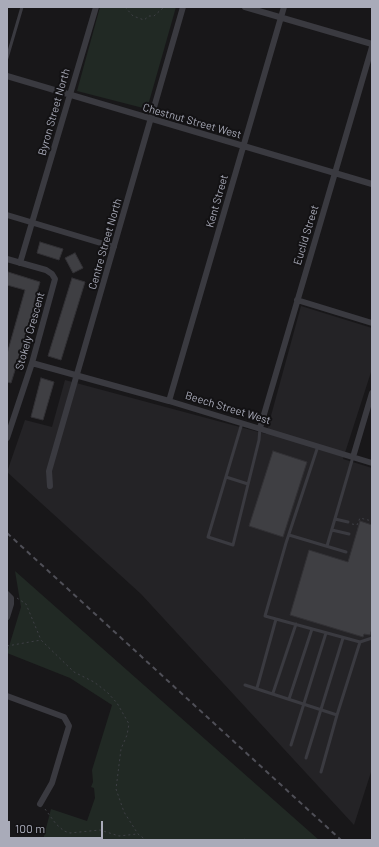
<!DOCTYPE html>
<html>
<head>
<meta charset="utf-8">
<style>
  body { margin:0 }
  #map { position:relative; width:379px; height:847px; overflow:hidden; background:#181719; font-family:Barlow,sans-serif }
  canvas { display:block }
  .frame { position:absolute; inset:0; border:8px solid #a9abb9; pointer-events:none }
  .scale { position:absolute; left:8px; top:821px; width:95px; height:18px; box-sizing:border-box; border:2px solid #a9abb9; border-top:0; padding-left:5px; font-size:12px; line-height:14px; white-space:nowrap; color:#a9abb9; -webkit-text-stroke:3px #131214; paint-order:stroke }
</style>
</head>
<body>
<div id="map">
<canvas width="379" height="847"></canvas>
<div class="frame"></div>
<div class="scale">100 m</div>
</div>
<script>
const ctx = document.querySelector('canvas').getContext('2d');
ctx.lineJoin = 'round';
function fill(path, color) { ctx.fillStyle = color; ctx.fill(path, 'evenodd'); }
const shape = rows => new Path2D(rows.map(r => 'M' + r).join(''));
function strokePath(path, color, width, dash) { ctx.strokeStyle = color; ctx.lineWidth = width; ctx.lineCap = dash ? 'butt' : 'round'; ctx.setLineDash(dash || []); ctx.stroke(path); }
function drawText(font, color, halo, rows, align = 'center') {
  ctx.font = font + ' Barlow,sans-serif'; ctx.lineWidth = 4; ctx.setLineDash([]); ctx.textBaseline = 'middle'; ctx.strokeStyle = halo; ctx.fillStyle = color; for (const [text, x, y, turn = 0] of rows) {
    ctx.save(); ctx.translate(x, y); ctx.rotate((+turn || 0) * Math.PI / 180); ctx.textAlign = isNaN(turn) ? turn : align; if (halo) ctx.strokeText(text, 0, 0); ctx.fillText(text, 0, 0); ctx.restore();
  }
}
fill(shape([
  [301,306,372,328,372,369,343,459,372,468,372,769,354,825,141,594,7,472,25,420,52,427,65,380,266,434]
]), '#242326');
fill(shape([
  [100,7,176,7,147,109,77,91],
  [15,571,319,840,43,840,51,809,87,821,95,798,94,788,91,787,93,782,92,770,112,705,70,678,7,653,21,607]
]), '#212924');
const building = shape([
  [40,242,63,249,59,260,37,253,40,242],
  [75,253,83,268,73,273,65,258,75,253],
  [8,272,40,282,34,303,36,303,11,383,7,382,7,354,25,290,7,285,8,272],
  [72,278,85,282,61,360,48,356,72,278],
  [41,378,54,382,43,420,31,417,41,378],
  [273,451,307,462,283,537,249,526,273,451],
  [360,521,372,525,372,629,370,635,364,634,363,637,290,615,309,550,348,562,360,521]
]);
fill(building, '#3f3f43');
strokePath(building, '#323135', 1);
strokePath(shape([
  [125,7,133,16,144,20,149,16,154,16,164,7],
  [352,524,357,525,360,518,372,521],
  [17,598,26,604,41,640],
  [7,646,41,640,74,672,94,682,107,692,117,703,129,724,127,735,121,749,116,789,124,812,138,834,146,840],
  [45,809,56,824,64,831,70,833,100,830,119,836,137,834],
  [243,840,245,839]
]), '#3e3f45', 1, [2, 3]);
strokePath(shape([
  [7,58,22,7],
  [242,423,208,537,233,545,259,440,260,428],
  [318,446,286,543,265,616,360,642,337,715,321,772],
  [226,477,248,484],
  [335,519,348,522],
  [332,530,349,534],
  [289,535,346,552],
  [327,546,353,457],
  [360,642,372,638],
  [245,685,337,715],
  [257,688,276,619],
  [273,693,296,624],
  [289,699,312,629],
  [291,745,326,633],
  [306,758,343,638]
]), '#3a3a40', 3);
strokePath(shape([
  [245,7,372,44],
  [7,76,372,184],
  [7,215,114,247],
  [7,259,46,270,52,274,55,279,32,363,7,438],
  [20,263,96,7],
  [297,300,372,323],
  [32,363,169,401,372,463],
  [169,401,284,7],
  [260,428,372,47],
  [353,457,372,393],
  [50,486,49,471,183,7],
  [7,594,11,598,11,604,7,617],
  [7,696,64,717,69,726,52,783,40,804]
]), '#3a3a40', 6);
strokePath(shape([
  [7,533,341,840]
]), '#4f4f57', 2, [5, 4]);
drawText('11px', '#a9abb9', '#131214', [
  ["Byron Street North",54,112,-74],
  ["Chestnut Street West",192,121,16],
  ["Kent Street",217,201,-74],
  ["Euclid Street",306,235,-73],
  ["Centre Street North",105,244,-74],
  ["Stokely Crescent",30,331,-74],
  ["Beech Street West",228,408,17]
]);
</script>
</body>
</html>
